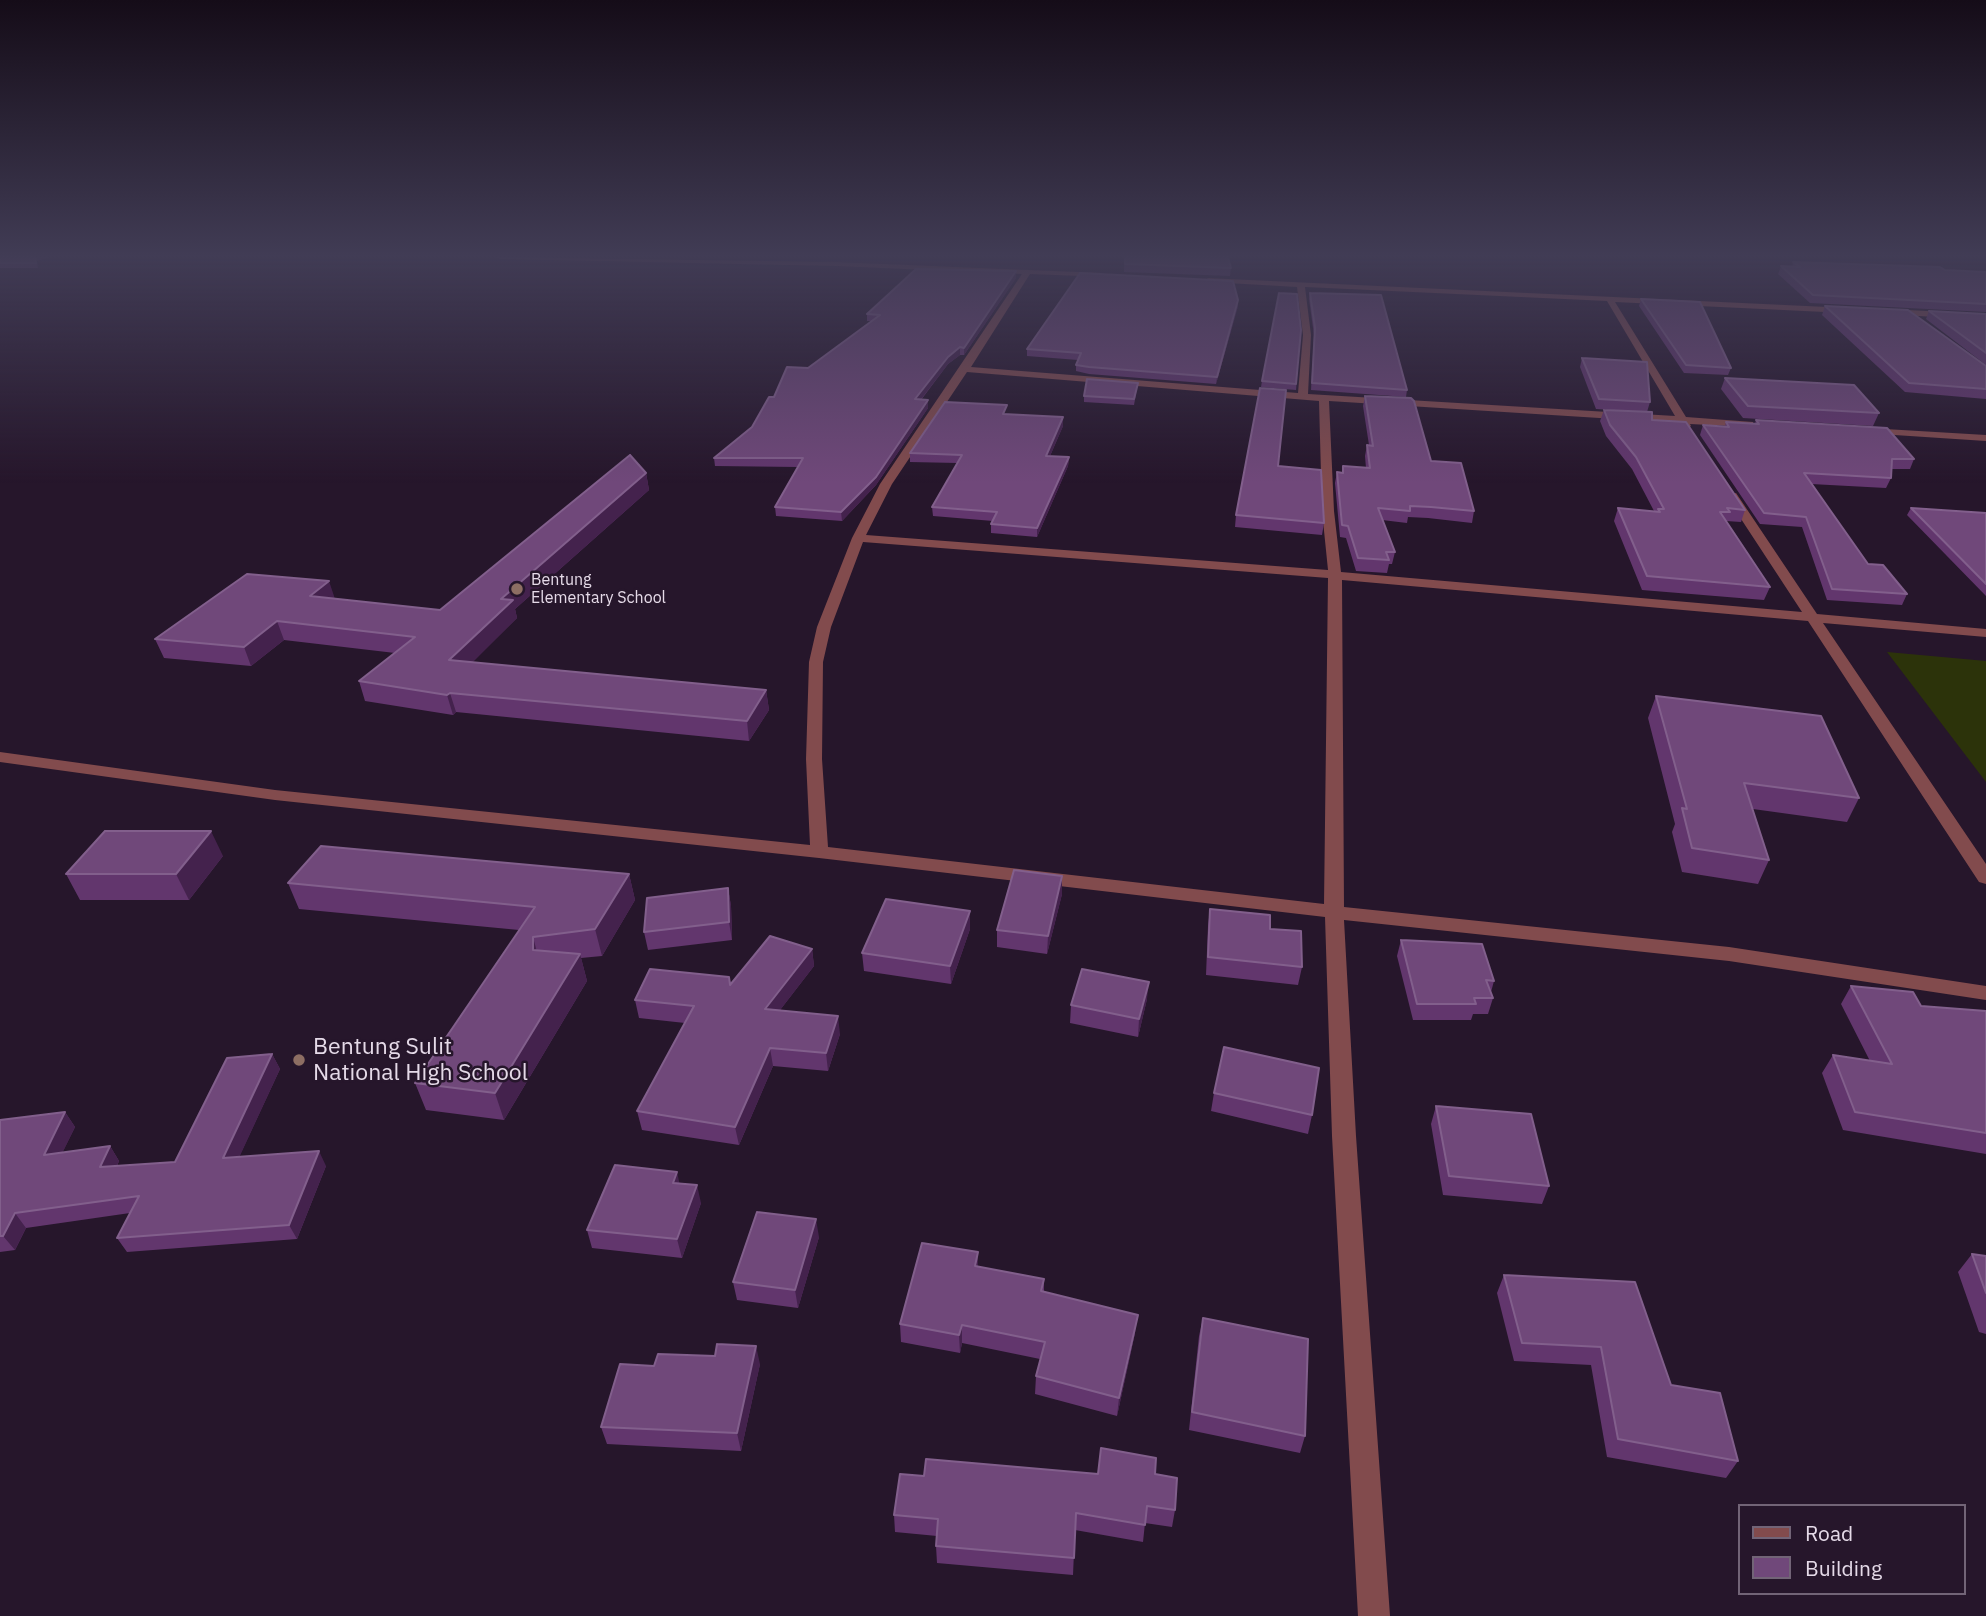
<!DOCTYPE html>
<html>
<head>
<meta charset="utf-8">
<style>
  body { margin:0 }
  #map { position:relative; width:1986px; height:1616px; overflow:hidden; background:#26162b; font-family:"IBM Plex Sans",sans-serif }
  canvas { display:block }
  .legend { position:absolute; left:1738px; top:1504px; width:228px; height:91px; box-sizing:border-box; background:#26162b; border:2px solid #726477; margin:0; padding:9px 12px; list-style:none; font-size:21px; color:#e5dae8 }
  .legend li { display:flex; align-items:center; gap:14px; height:35px }
  .legend b { width:35px; border:2px solid #726477 }
</style>
</head>
<body>
<div id="map">
<canvas width="1986" height="1616"></canvas>
<ul class="legend">
<li><b style="height:9px;background:#824b4d"></b>Road</li>
<li><b style="height:19px;background:#70487a"></b>Building</li>
</ul>
</div>
<script>
const ctx = document.querySelector('canvas').getContext('2d');
ctx.lineJoin = 'round';
function fill(path, color) { ctx.fillStyle = color; ctx.fill(path, 'evenodd'); }
const shape = rows => new Path2D(rows.map(r => 'M' + r).join(''));
function strokePath(path, color, width, dash) { ctx.strokeStyle = color; ctx.lineWidth = width; ctx.lineCap = dash ? 'butt' : 'round'; ctx.setLineDash(dash || []); ctx.stroke(path); }
function drawText(font, color, halo, rows, align = 'center') {
  ctx.font = font + ' "IBM Plex Sans",sans-serif'; ctx.lineWidth = 5; ctx.setLineDash([]); ctx.textBaseline = 'middle'; ctx.strokeStyle = halo; ctx.fillStyle = color; for (const [text, x, y, turn = 0] of rows) {
    ctx.save(); ctx.translate(x, y); ctx.rotate((+turn || 0) * Math.PI / 180); ctx.textAlign = isNaN(turn) ? turn : align; if (halo) ctx.strokeText(text, 0, 0); ctx.fillText(text, 0, 0); ctx.restore();
  }
}
fill(shape([
  [1887,652,1986,661,1986,782]
]), '#2c330a');
fill(shape([
  [496,257,835,262,1102,273,1105,277,1030,274,971,367,1298,393,1303,335,1297,287,1210,282,1207,278,1849,308,1846,313,1615,302,1686,417,1753,422,1753,426,1749,427,1690,424,1691,426,1686,429,1679,423,1329,401,1334,511,1341,572,1802,612,1726,496,1736,493,1817,614,1986,629,1986,637,1823,623,1986,864,1986,884,1979,882,1808,621,1342,580,1344,907,1729,947,1986,986,1986,1000,1729,961,1344,920,1356,1136,1390,1616,1358,1616,1332,1136,1325,917,819,858,275,800,0,762,0,752,275,790,810,845,806,759,809,662,817,627,852,538,880,484,1022,274,835,266,500,259,496,257],
  [1305,287,1607,301,1675,416,1308,394,1311,335,1305,287],
  [967,372,1319,401,1322,511,1328,570,866,535,892,484,967,372],
  [863,542,1328,578,1324,904,828,847,822,759,823,662,831,627,863,542],
  [1888,309,1986,314,1986,320,1885,314,1888,309],
  [1868,428,1986,435,1986,441,1864,433,1864,429,1868,428]
]), '#824b4d');
fill(shape([
  [0,257,49,257,37,261,38,268,0,268],
  [1124,257,1231,268,1230,276,1124,272],
  [1793,262,1986,272,1986,312,1810,303,1778,274,1781,266,1792,267],
  [1016,271,1016,278,964,355,960,355,948,364,921,400,928,408,876,485,842,521,776,516,775,507,798,467,715,466,714,458,752,427,774,397,808,368,871,321,867,321,867,314],
  [1310,293,1407,390,1406,397,1311,390,1314,335,1309,299],
  [1641,299,1731,368,1728,375,1684,373,1639,306],
  [1238,300,1238,306,1216,384,1089,374,1076,371,1076,365,1078,360,1027,356,1027,349],
  [1825,306,1986,366,1986,399,1905,392,1822,315],
  [1929,311,1986,314,1986,365,1926,319],
  [1301,330,1296,390,1261,387,1262,381],
  [1582,358,1650,402,1647,412,1596,409,1580,367],
  [1725,378,1879,413,1873,426,1743,418,1721,389],
  [1138,383,1134,405,1084,402,1084,396],
  [1365,396,1431,461,1474,511,1472,523,1428,518,1408,517,1407,523,1382,520,1395,552,1392,564,1389,564,1387,573,1356,571,1346,538,1340,537,1335,483,1337,472,1342,472,1343,466,1366,468,1365,456,1367,445,1369,445,1363,406],
  [1604,410,1652,420,1745,510,1741,522,1726,521,1770,587,1764,600,1642,590,1614,521,1618,508,1654,511,1632,469,1606,436,1600,421],
  [1007,413,1006,414,1063,426,1050,456,1069,457,1068,466,1037,537,991,533,991,524,993,521,933,516,932,507,958,463,910,462,910,453],
  [1756,420,1914,459,1910,469,1891,469,1891,478,1886,488,1811,484,1868,564,1907,594,1902,605,1827,600,1802,527,1760,524,1700,435,1703,425,1725,426,1726,422,1755,424],
  [1278,466,1324,523,1322,535,1235,527,1236,515],
  [646,473,649,490,515,609,517,618,472,662,766,690,769,710,749,741,456,712,453,715,365,701,359,681,395,653,284,640,251,666,164,658,155,639,335,599,440,610],
  [1911,508,1986,513,1986,596,1907,515],
  [1656,696,1859,798,1847,822,1753,809,1769,860,1758,884,1682,872,1672,832,1675,824,1648,718],
  [223,856,189,900,80,900,66,874],
  [629,874,635,900,602,956,581,958,587,981,504,1120,426,1110,415,1083,519,930,299,909,288,883],
  [1062,876,1062,894,1047,954,997,947,997,930],
  [728,888,731,906,732,940,648,950,644,932],
  [1210,909,1270,929,1302,967,1298,985,1206,975,1208,926],
  [970,929,951,984,864,971,862,953],
  [1401,940,1494,981,1491,992,1493,998,1488,1014,1473,1014,1471,1020,1413,1020,1397,956],
  [812,949,814,966,780,1010,840,1034,828,1071,773,1066,739,1145,642,1130,637,1111,685,1023,639,1018,635,1000,729,977,731,983],
  [1851,986,1921,1006,1986,1011,1986,1154,1843,1130,1822,1073,1833,1055,1870,1061,1841,1004],
  [1147,999,1138,1037,1070,1023,1071,1005],
  [272,1054,280,1069,239,1157,326,1166,297,1239,127,1252,117,1238,130,1213,26,1228,15,1250,0,1252,0,1120,65,1112,75,1127,62,1153,110,1146,119,1161,117,1166,175,1162],
  [1214,1093,1312,1115,1308,1134,1211,1111],
  [1436,1106,1549,1186,1542,1204,1443,1195,1431,1124],
  [680,1183,701,1203,682,1258,592,1248,587,1230],
  [819,1237,798,1308,737,1300,733,1282],
  [978,1252,978,1267,1044,1279,1044,1291,1135,1333,1117,1416,1035,1394,1036,1376,1040,1359,962,1343,960,1353,901,1342,900,1324],
  [1972,1254,1986,1256,1986,1334,1979,1332,1958,1272],
  [1504,1275,1671,1385,1738,1461,1726,1478,1607,1457,1591,1365,1514,1361,1497,1293],
  [1203,1318,1305,1436,1300,1453,1189,1430,1199,1336],
  [760,1364,741,1451,607,1444,601,1427,654,1366],
  [1098,1474,1155,1474,1175,1510,1172,1527,1145,1523,1143,1542,1075,1530,1073,1575,937,1563,936,1546,937,1536,895,1532,894,1515,924,1476]
]), '#62366d');
fill(shape([
  [35,257,49,257,37,261,38,268],
  [1016,271,1016,278,964,355,964,348],
  [1238,300,1238,306,1216,384,1217,377],
  [960,347,960,355,948,364,915,407,915,399,948,357],
  [928,400,928,408,876,485,842,521,841,512],
  [1063,417,1063,426,1046,465,1046,456],
  [1069,457,1068,466,1037,537,1037,528],
  [646,473,649,490,515,609,517,618,455,680,449,660,501,599],
  [329,581,335,599,310,596],
  [277,621,284,640,251,666,244,647],
  [766,690,769,710,749,741,747,721],
  [450,693,456,712,453,715,447,695],
  [211,831,223,856,189,900,176,874],
  [629,874,635,900,602,956,595,929],
  [1062,876,1062,894,1047,954,1048,936],
  [728,888,731,906,732,940,729,922],
  [970,911,970,929,951,984,950,966],
  [533,937,540,963,533,950],
  [812,949,814,966,767,1027,765,1009],
  [580,954,587,981,504,1120,495,1093],
  [1149,982,1147,999,1138,1037,1139,1019],
  [838,1016,840,1034,828,1071,826,1053],
  [770,1048,773,1066,739,1145,735,1127],
  [272,1054,280,1069,232,1173,223,1158],
  [65,1112,75,1127,54,1170,44,1155],
  [110,1146,119,1161,110,1182,100,1167],
  [319,1151,326,1166,297,1239,289,1225],
  [677,1172,681,1190,673,1183],
  [697,1185,701,1203,682,1258,677,1239],
  [15,1213,26,1228,15,1250,3,1236],
  [816,1219,819,1237,798,1308,795,1290],
  [978,1252,978,1270,975,1266],
  [1138,1315,1135,1333,1117,1416,1119,1398],
  [962,1325,962,1343,960,1353,959,1335],
  [756,1346,760,1364,741,1451,737,1433]
]), '#44224d');
const building = shape([
  [0,257,35,257,36,263,0,263,0,257],
  [1125,257,1228,257,1231,268,1125,264,1125,257],
  [1793,262,1940,267,1945,270,1986,272,1986,304,1813,295,1781,266,1800,267,1793,262],
  [916,269,1016,271,964,348,960,347,948,357,915,399,928,400,876,477,841,512,775,507,803,458,714,458,752,427,769,397,774,397,787,367,808,368,880,315,867,314,916,269],
  [1080,273,1233,281,1238,300,1217,377,1089,367,1076,365,1081,353,1027,349,1080,273],
  [1279,293,1297,294,1301,330,1296,384,1262,381,1279,293],
  [1310,293,1381,295,1407,390,1312,383,1315,328,1310,293],
  [1641,299,1700,302,1731,368,1686,365,1641,299],
  [1825,306,1908,310,1986,366,1986,389,1909,383,1825,306],
  [1929,311,1986,314,1986,353,1929,311],
  [1582,358,1647,362,1650,402,1599,399,1582,358],
  [1725,378,1854,385,1879,413,1748,406,1725,378],
  [1087,379,1138,383,1134,399,1084,396,1087,379],
  [1260,388,1286,390,1278,466,1321,470,1324,523,1236,515,1260,388],
  [1365,396,1411,398,1414,401,1431,461,1461,463,1474,511,1431,507,1410,506,1410,511,1378,508,1395,552,1386,552,1389,560,1358,558,1348,526,1342,525,1337,472,1343,473,1343,466,1370,468,1367,445,1373,446,1365,396],
  [945,402,1007,405,1003,414,1063,417,1046,456,1069,457,1037,528,991,524,997,512,932,507,962,455,910,453,945,402],
  [1604,410,1652,412,1652,420,1686,422,1745,510,1727,508,1730,512,1720,512,1770,587,1647,576,1618,508,1660,512,1658,509,1664,509,1636,457,1610,425,1604,410],
  [1756,420,1887,428,1914,459,1892,459,1891,478,1804,473,1868,564,1883,565,1907,594,1832,589,1806,517,1764,513,1703,425,1729,427,1726,422,1759,424,1756,420],
  [630,455,646,473,501,599,513,600,449,660,766,690,747,721,450,693,447,695,359,681,415,637,277,621,244,647,155,639,247,574,329,581,310,596,440,610,630,455],
  [1911,508,1986,513,1986,584,1911,508],
  [1656,696,1821,716,1859,798,1744,783,1769,860,1692,848,1682,808,1687,809,1656,696],
  [105,831,211,831,176,874,66,874,105,831],
  [321,846,629,874,595,929,533,937,533,950,580,954,495,1093,415,1083,535,907,288,883,321,846],
  [1014,870,1062,876,1048,936,997,930,1014,870],
  [728,888,729,922,644,932,647,898,728,888],
  [886,899,970,911,950,966,862,953,886,899],
  [1210,909,1270,915,1270,929,1301,931,1302,967,1208,957,1210,909],
  [770,936,812,949,765,1009,838,1016,826,1053,770,1048,735,1127,637,1111,694,1006,635,1000,650,969,729,977,730,985,770,936],
  [1401,940,1482,944,1494,981,1486,980,1493,998,1474,998,1476,1004,1417,1004,1401,940],
  [1082,969,1149,982,1139,1019,1071,1005,1082,969],
  [1851,986,1913,992,1921,1006,1986,1011,1986,1133,1855,1112,1833,1055,1892,1064,1851,986],
  [1224,1047,1319,1068,1312,1115,1214,1093,1224,1047],
  [272,1054,223,1158,319,1151,289,1225,117,1238,139,1196,15,1213,3,1236,0,1236,0,1120,65,1112,44,1155,110,1146,100,1167,175,1162,227,1058,272,1054],
  [1436,1106,1531,1114,1549,1186,1449,1176,1436,1106],
  [615,1165,677,1172,673,1183,697,1185,677,1239,587,1230,615,1165],
  [757,1212,816,1219,795,1290,733,1282,757,1212],
  [922,1243,978,1252,975,1266,1044,1279,1041,1291,1138,1315,1119,1398,1036,1376,1045,1342,962,1325,959,1335,900,1324,922,1243],
  [1972,1254,1986,1256,1986,1293,1972,1254],
  [1504,1275,1635,1282,1671,1385,1720,1393,1738,1461,1618,1439,1601,1347,1522,1343,1504,1275],
  [1203,1318,1308,1339,1305,1436,1192,1412,1203,1318],
  [717,1344,756,1346,737,1433,601,1427,620,1364,654,1366,658,1354,715,1356,717,1344],
  [1101,1448,1156,1458,1155,1474,1177,1478,1175,1510,1147,1506,1145,1525,1076,1513,1074,1558,936,1546,938,1519,894,1515,900,1474,924,1476,926,1459,1098,1474,1101,1448]
]);
fill(building, '#70487a');
strokePath(building, '#825f8c', 2);
const sky = ctx.createLinearGradient(0, 0, 0, 483);
sky.addColorStop(0, '#150c18');
sky.addColorStop(0.53, '#413c55');
sky.addColorStop(1, '#413c5500');
ctx.fillStyle = sky;
ctx.fillRect(0, 0, 1986, 483);
for (const [x, y, r, color] of [
  [517,589,7,"#8d6e63"],
  [299,1060,7,"#8d6e63"]
]) { const dot = new Path2D(); dot.arc(x, y, r, 0, 2 * Math.PI); ctx.fillStyle = color; ctx.fill(dot); strokePath(dot, '#26162b', 2.5); }
drawText('16px', '#e5dae8', '#26162b', [
  ["Bentung",531,580],
  ["Elementary School",531,598]
], 'left');
drawText('23px', '#e5dae8', '#26162b', [
  ["Bentung Sulit",313,1047],
  ["National High School",313,1073]
], 'left');
</script>
</body>
</html>
